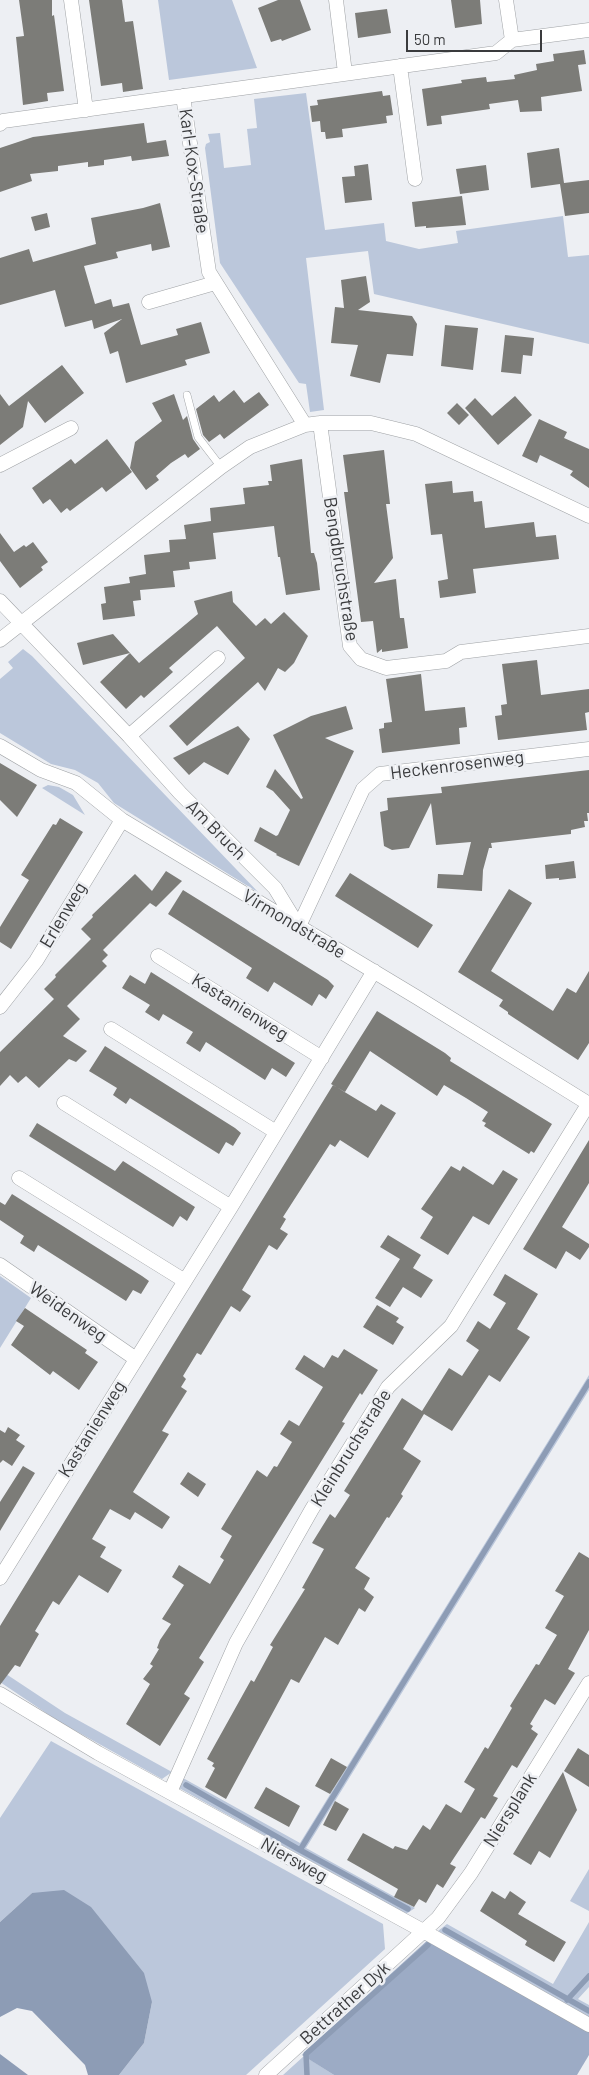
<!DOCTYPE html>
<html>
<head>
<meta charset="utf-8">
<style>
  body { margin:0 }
  #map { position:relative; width:589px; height:2075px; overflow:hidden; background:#edeff3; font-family:Barlow,sans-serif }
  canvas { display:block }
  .scale { position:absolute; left:406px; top:30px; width:136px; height:22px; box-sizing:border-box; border:2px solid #3a3b3d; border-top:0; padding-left:6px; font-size:15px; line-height:18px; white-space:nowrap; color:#3a3b3d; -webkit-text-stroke:4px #edeff3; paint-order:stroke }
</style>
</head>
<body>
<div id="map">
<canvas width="589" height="2075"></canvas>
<div class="scale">50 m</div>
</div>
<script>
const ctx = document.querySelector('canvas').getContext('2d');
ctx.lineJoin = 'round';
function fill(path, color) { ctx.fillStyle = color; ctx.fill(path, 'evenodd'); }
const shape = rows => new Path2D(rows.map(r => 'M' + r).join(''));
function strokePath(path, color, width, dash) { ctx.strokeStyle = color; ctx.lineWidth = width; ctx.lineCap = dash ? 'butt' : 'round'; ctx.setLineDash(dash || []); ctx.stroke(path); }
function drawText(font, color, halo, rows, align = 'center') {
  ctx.font = font + ' Barlow,sans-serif'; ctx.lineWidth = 5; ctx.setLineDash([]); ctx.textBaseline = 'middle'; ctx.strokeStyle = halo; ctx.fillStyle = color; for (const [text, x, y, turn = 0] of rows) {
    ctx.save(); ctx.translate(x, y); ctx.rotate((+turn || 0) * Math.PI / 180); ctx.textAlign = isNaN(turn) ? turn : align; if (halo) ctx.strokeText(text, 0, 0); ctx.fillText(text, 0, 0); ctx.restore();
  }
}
fill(shape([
  [158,0,232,0,257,68,169,80],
  [306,93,325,230,384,223,386,241,419,249,458,243,456,231,563,216,568,257,589,255,589,344,374,294,368,251,306,258,324,410,310,412,306,384,299,383,220,263,205,148,206,144,210,142,208,134,220,133,224,168,251,165,247,129,257,128,254,99],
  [23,649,32,656,259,893,114,803,98,783,75,770,51,764,0,733,0,679,13,668,8,662],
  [48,785,59,787,73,795,85,815,42,788],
  [0,1276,31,1298,0,1348],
  [589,1375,589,1390,306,1848,415,1908,406,1914,179,1788,183,1778,300,1843],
  [0,1670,65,1713,172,1772,162,1779,58,1721,0,1682],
  [51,1741,383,1924,385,1949,246,2075,119,2075,144,2043,152,2002,32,1893,0,1922,0,1818],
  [589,1869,589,1911,570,1901],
  [589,1922,589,1987,578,1999,589,2005,589,2017,438,1931,447,1924,553,1984],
  [304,2056,334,2075,283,2075]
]), '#bbc7db');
fill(shape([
  [429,1939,589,2030,589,2055,577,2075,334,2075,302,2055]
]), '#9cabc5');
fill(shape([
  [64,1890,91,1907,144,1973,152,2002,144,2043,119,2075,88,2075,85,2065,32,2011,17,2008,0,2017,0,1922,32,1893],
  [0,2054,28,2075,0,2075]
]), '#8d9cb5');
strokePath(shape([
  [186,1785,300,1850],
  [408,1909,300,1850,589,1382],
  [445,1930,589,2011],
  [567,2000,589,1976],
  [307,2075,306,2054,428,1945]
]), '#8d9cb5', 5.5);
fill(shape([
  [19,0,52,0,52,16,54,15,64,91,47,93,48,101,23,105,16,37,24,36],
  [89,0,122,0,125,22,133,21,143,89,123,92,122,83,101,86],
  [278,0,300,0,311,30,282,41,281,39,271,42,258,8],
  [451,0,480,0,482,24,455,28],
  [387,9,391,33,358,38,355,13],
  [584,50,586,64,578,65,582,91,541,97,542,111,520,112,518,100,489,104,490,109,441,116,442,124,427,126,422,89,462,83,461,80,486,77,487,82,515,79,514,75,537,70,536,64,554,61,553,54],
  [382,91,383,96,390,95,393,115,386,116,387,123,342,129,343,137,326,139,325,132,321,132,320,121,312,122,310,106,318,105,317,100],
  [144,123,147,143,166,140,169,156,132,161,131,156,118,158,104,160,104,165,88,167,88,162,58,166,58,171,30,174,32,181,0,192,0,148,33,137],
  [559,148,564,183,589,180,589,213,565,216,560,184,531,188,527,153],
  [368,164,372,200,345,203,342,177,355,176,354,166],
  [486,165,489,190,460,194,456,169],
  [462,196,466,225,426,228,426,226,415,227,412,202],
  [160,203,170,247,152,251,151,244,116,252,118,258,84,266,95,304,111,299,113,307,129,303,141,345,178,335,176,329,201,322,210,353,185,360,187,365,126,383,118,351,110,354,104,333,122,319,94,329,92,320,65,327,55,290,0,305,0,258,29,249,33,262,96,244,91,218,143,208],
  [47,213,50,227,35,231,31,217],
  [366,276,370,302,358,310,412,316,417,324,413,356,387,354,380,383,350,376,358,345,331,343,335,307,344,308,341,280],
  [445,325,478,328,473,370,441,366],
  [505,335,534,338,532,356,523,355,521,374,501,372],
  [62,365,84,393,45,423,28,401,23,427,0,445,0,394,9,406],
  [234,390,244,403,259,392,269,405,224,439,220,434,209,442,203,435,196,409,214,395,219,402],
  [174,394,183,420,187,416,193,439,200,449,188,458,185,454,171,463,156,476,159,480,146,490,130,468,135,442,162,421,152,403],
  [515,396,532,415,498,445,465,408,475,398,492,416],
  [457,403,469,415,459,425,447,413],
  [539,419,567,432,564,438,589,449,589,488,570,475,573,471,540,455,537,463,522,456],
  [107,439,132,472,106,492,102,487,70,511,67,508,61,513,50,499,43,504,32,488,71,459,75,464],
  [384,450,390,504,386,504,393,558,374,583,396,579,400,618,404,618,408,648,382,652,382,649,377,653,373,621,361,622,344,492,348,492,343,455],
  [302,459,311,553,314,553,317,563,320,590,286,595,280,557,278,557,274,526,213,533,216,559,189,562,190,569,173,571,175,587,140,590,141,600,133,601,135,616,103,620,101,604,106,603,104,587,130,583,129,577,146,574,144,555,170,552,169,540,186,539,184,525,211,521,210,508,245,504,243,488,269,485,268,481,272,481,270,465],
  [452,481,453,493,473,491,474,502,482,501,485,528,534,522,536,537,556,535,559,559,473,569,476,593,440,598,438,581,448,579,442,534,431,535,425,484],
  [0,533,14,552,24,545,26,547,33,542,48,562,41,567,43,570,20,588,0,561],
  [232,591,233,602,256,626,265,618,271,624,284,612,308,636,294,663,285,672,278,668,265,691,258,682,187,746,169,726,245,658,217,626,169,668,173,672,144,698,141,695,126,709,100,682,130,653,139,663,180,629,198,614,194,601],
  [113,634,130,653,83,665,77,643],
  [537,660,541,695,589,689,589,712,585,713,587,730,498,740,495,716,502,715,501,705,507,704,502,664],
  [421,674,425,711,465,707,467,727,459,728,460,744,382,753,379,729,384,728,384,723,392,722,386,679],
  [346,706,353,729,325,738,354,751,299,866,276,855,277,854,254,841,260,827,276,836,278,835,290,810,273,791,266,787,275,769,301,799,303,798,273,735,311,716],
  [238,726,250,739,228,775,204,762,189,775,173,758],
  [0,763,37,785,17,817,0,800],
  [589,770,589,813,587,813,588,821,584,821,585,827,571,830,571,834,491,843,492,848,489,848,483,870,482,891,437,888,438,874,463,875,471,842,436,845,431,803,409,848,392,850,384,846,380,812,388,810,387,798,442,793,441,787],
  [60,818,83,832,11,949,0,942,0,927,29,880,21,875,53,824,56,825],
  [574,861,576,878,559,880,559,878,546,879,545,865],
  [166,871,182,881,156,907,150,903,103,950,108,955,102,961,107,966,67,1006,80,1019,63,1036,87,1051,76,1062,69,1059,39,1088,26,1076,18,1083,10,1075,0,1086,0,1052,54,999,44,989,56,977,55,975,91,939,81,929,93,917,92,915,135,874,152,891],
  [350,873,433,925,418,948,335,896],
  [509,889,532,903,491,971,553,1011,567,988,576,993,589,971,589,1043,578,1060,508,1014,508,1012,499,1006,503,1000,458,972],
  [183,890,328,980,334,986,326,999,319,994,312,1006,274,982,268,992,246,978,252,968,168,914],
  [151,972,295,1063,286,1077,272,1068,265,1080,206,1042,200,1052,186,1043,193,1032,163,1014,159,1021,145,1012,150,1005,122,988,130,975,145,984],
  [377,1011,445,1053,451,1058,450,1061,552,1124,534,1153,531,1151,529,1154,484,1126,486,1123,482,1121,488,1112,466,1098,444,1085,437,1096,370,1051,345,1092,331,1084],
  [105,1046,235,1128,241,1133,233,1146,226,1142,219,1154,130,1098,126,1104,113,1095,117,1088,89,1071],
  [333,1085,376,1111,381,1104,396,1113,368,1158,340,1140,335,1147,330,1144,283,1217,286,1219,280,1229,288,1234,277,1250,269,1245,242,1290,251,1296,240,1312,231,1306,201,1355,197,1353,183,1376,186,1379,181,1387,187,1391,162,1431,169,1434,133,1492,170,1517,162,1529,135,1512,130,1520,110,1509,92,1539,106,1547,100,1557,122,1570,108,1593,79,1575,59,1605,53,1601,35,1631,39,1634,20,1667,15,1665,0,1685,0,1626],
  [37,1123,115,1171,123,1161,195,1207,187,1221,180,1216,173,1227,29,1136],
  [589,1140,589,1183,562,1227,589,1244,589,1247,580,1260,566,1251,556,1269,523,1249],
  [451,1166,460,1171,463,1166,493,1185,503,1170,518,1179,489,1225,473,1216,448,1255,420,1238,433,1217,421,1209],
  [12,1194,142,1276,149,1281,141,1294,133,1290,126,1301,38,1245,34,1252,20,1243,24,1236,0,1220,0,1202,5,1205],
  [388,1235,421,1255,413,1268,433,1280,421,1298,403,1287,390,1307,375,1298,400,1259,380,1247],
  [505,1274,538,1294,517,1329,530,1337,500,1382,489,1375,452,1431,424,1414,403,1449,421,1461,401,1494,403,1496,389,1518,387,1517,355,1568,370,1578,364,1589,374,1597,365,1612,359,1608,338,1645,325,1637,299,1683,291,1679,226,1799,205,1787,215,1768,212,1766,214,1763,207,1759,251,1680,254,1682,273,1647,270,1645,305,1589,302,1588,324,1549,312,1543,330,1514,335,1518,350,1495,344,1491,402,1398,422,1411,449,1368,462,1376,479,1350,466,1341,478,1321,490,1329,506,1303,493,1295],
  [377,1305,399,1318,396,1322,404,1327,393,1345,363,1327],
  [25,1308,87,1350,85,1353,98,1362,79,1390,53,1371,50,1375,11,1345,24,1326,16,1321],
  [344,1349,378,1370,362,1395,360,1393,342,1422,345,1423,199,1658,204,1662,184,1694,190,1698,160,1746,126,1724,150,1684,143,1679,153,1666,150,1664,159,1649,157,1648,160,1640,171,1624,162,1619,184,1585,172,1577,179,1565,210,1584,224,1560,220,1557,232,1536,221,1529,257,1470,267,1477,274,1466,277,1467,292,1442,280,1434,289,1420,299,1426,323,1387,295,1369,304,1355,324,1368,332,1355,338,1358],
  [8,1427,20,1435,16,1440,25,1446,12,1466,3,1460,0,1463,0,1430,5,1433],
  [23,1466,35,1473,0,1531,0,1502],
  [188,1472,206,1484,198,1497,180,1484],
  [579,1552,589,1558,589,1630,568,1669,575,1673,555,1705,545,1699,530,1724,533,1726,531,1729,538,1734,517,1768,512,1765,493,1796,498,1798,485,1819,481,1817,450,1864,456,1867,443,1888,437,1884,426,1903,419,1899,414,1907,394,1897,398,1889,347,1860,363,1833,393,1849,395,1846,407,1850,423,1825,430,1830,446,1804,461,1813,475,1789,464,1782,485,1747,488,1749,512,1708,510,1706,536,1664,539,1665,557,1635,545,1628,564,1596,555,1591],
  [578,1748,589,1755,589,1787,564,1771],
  [331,1758,347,1767,330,1794,315,1786],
  [563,1772,577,1810,550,1858,539,1851,531,1865,513,1854],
  [266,1787,300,1806,289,1827,254,1808],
  [335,1801,349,1809,336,1831,323,1825],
  [492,1891,505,1899,510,1891,526,1902,518,1914,566,1942,554,1962,525,1945,527,1941,480,1911]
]), '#7c7c78');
const lane = shape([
  [187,395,198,437,221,467]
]);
const street = shape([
  [71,0,86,110],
  [336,0,345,73],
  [506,0,512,40],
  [400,66,415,179],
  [183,96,209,272,305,425],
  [0,124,3,121,496,53,512,40,589,30],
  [149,302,215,283],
  [320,423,350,646,361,659,386,668,446,661,461,652,589,636],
  [0,465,71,428],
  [0,601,129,736,180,793,275,888,297,924],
  [0,640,221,467,250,447,305,425,320,423,371,423,416,434,589,516],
  [129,736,218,658],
  [0,746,41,770,76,783,122,820,418,998,589,1104],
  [299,926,363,789,380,774,589,749],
  [158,956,322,1058],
  [0,1007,36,961,122,820],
  [111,1029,276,1132],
  [64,1103,231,1207],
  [19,1178,185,1281],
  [0,1265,136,1359],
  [0,1578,231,1207,374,971],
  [0,1694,98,1753,425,1932,589,2025],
  [170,1792,236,1643,312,1509,388,1387,451,1326,589,1103],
  [266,2075,438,1918,471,1873,589,1683]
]);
strokePath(lane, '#9fa2a5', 8);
strokePath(street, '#9fa2a5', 15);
strokePath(lane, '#fff', 7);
strokePath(street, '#fff', 14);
drawText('18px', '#3a3b3d', '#edeff3', [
  ["Karl-Kox-Straße",194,171,82],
  ["Bengdbruchstraße",341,569,81],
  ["Heckenrosenweg",457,765,-7],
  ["Am Bruch",216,830,45],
  ["Erlenweg",63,915,-59],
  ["Virmondstraße",294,924,31],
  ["Kastanienweg",240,1007,32],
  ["Weidenweg",68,1312,35],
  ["Kastanienweg",92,1429,-58],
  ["Kleinbruchstraße",351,1448,-58],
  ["Niersplank",510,1810,-58],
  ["Niersweg",294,1860,29],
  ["Bettrather Dyk",345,2003,-42]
]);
</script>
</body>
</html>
